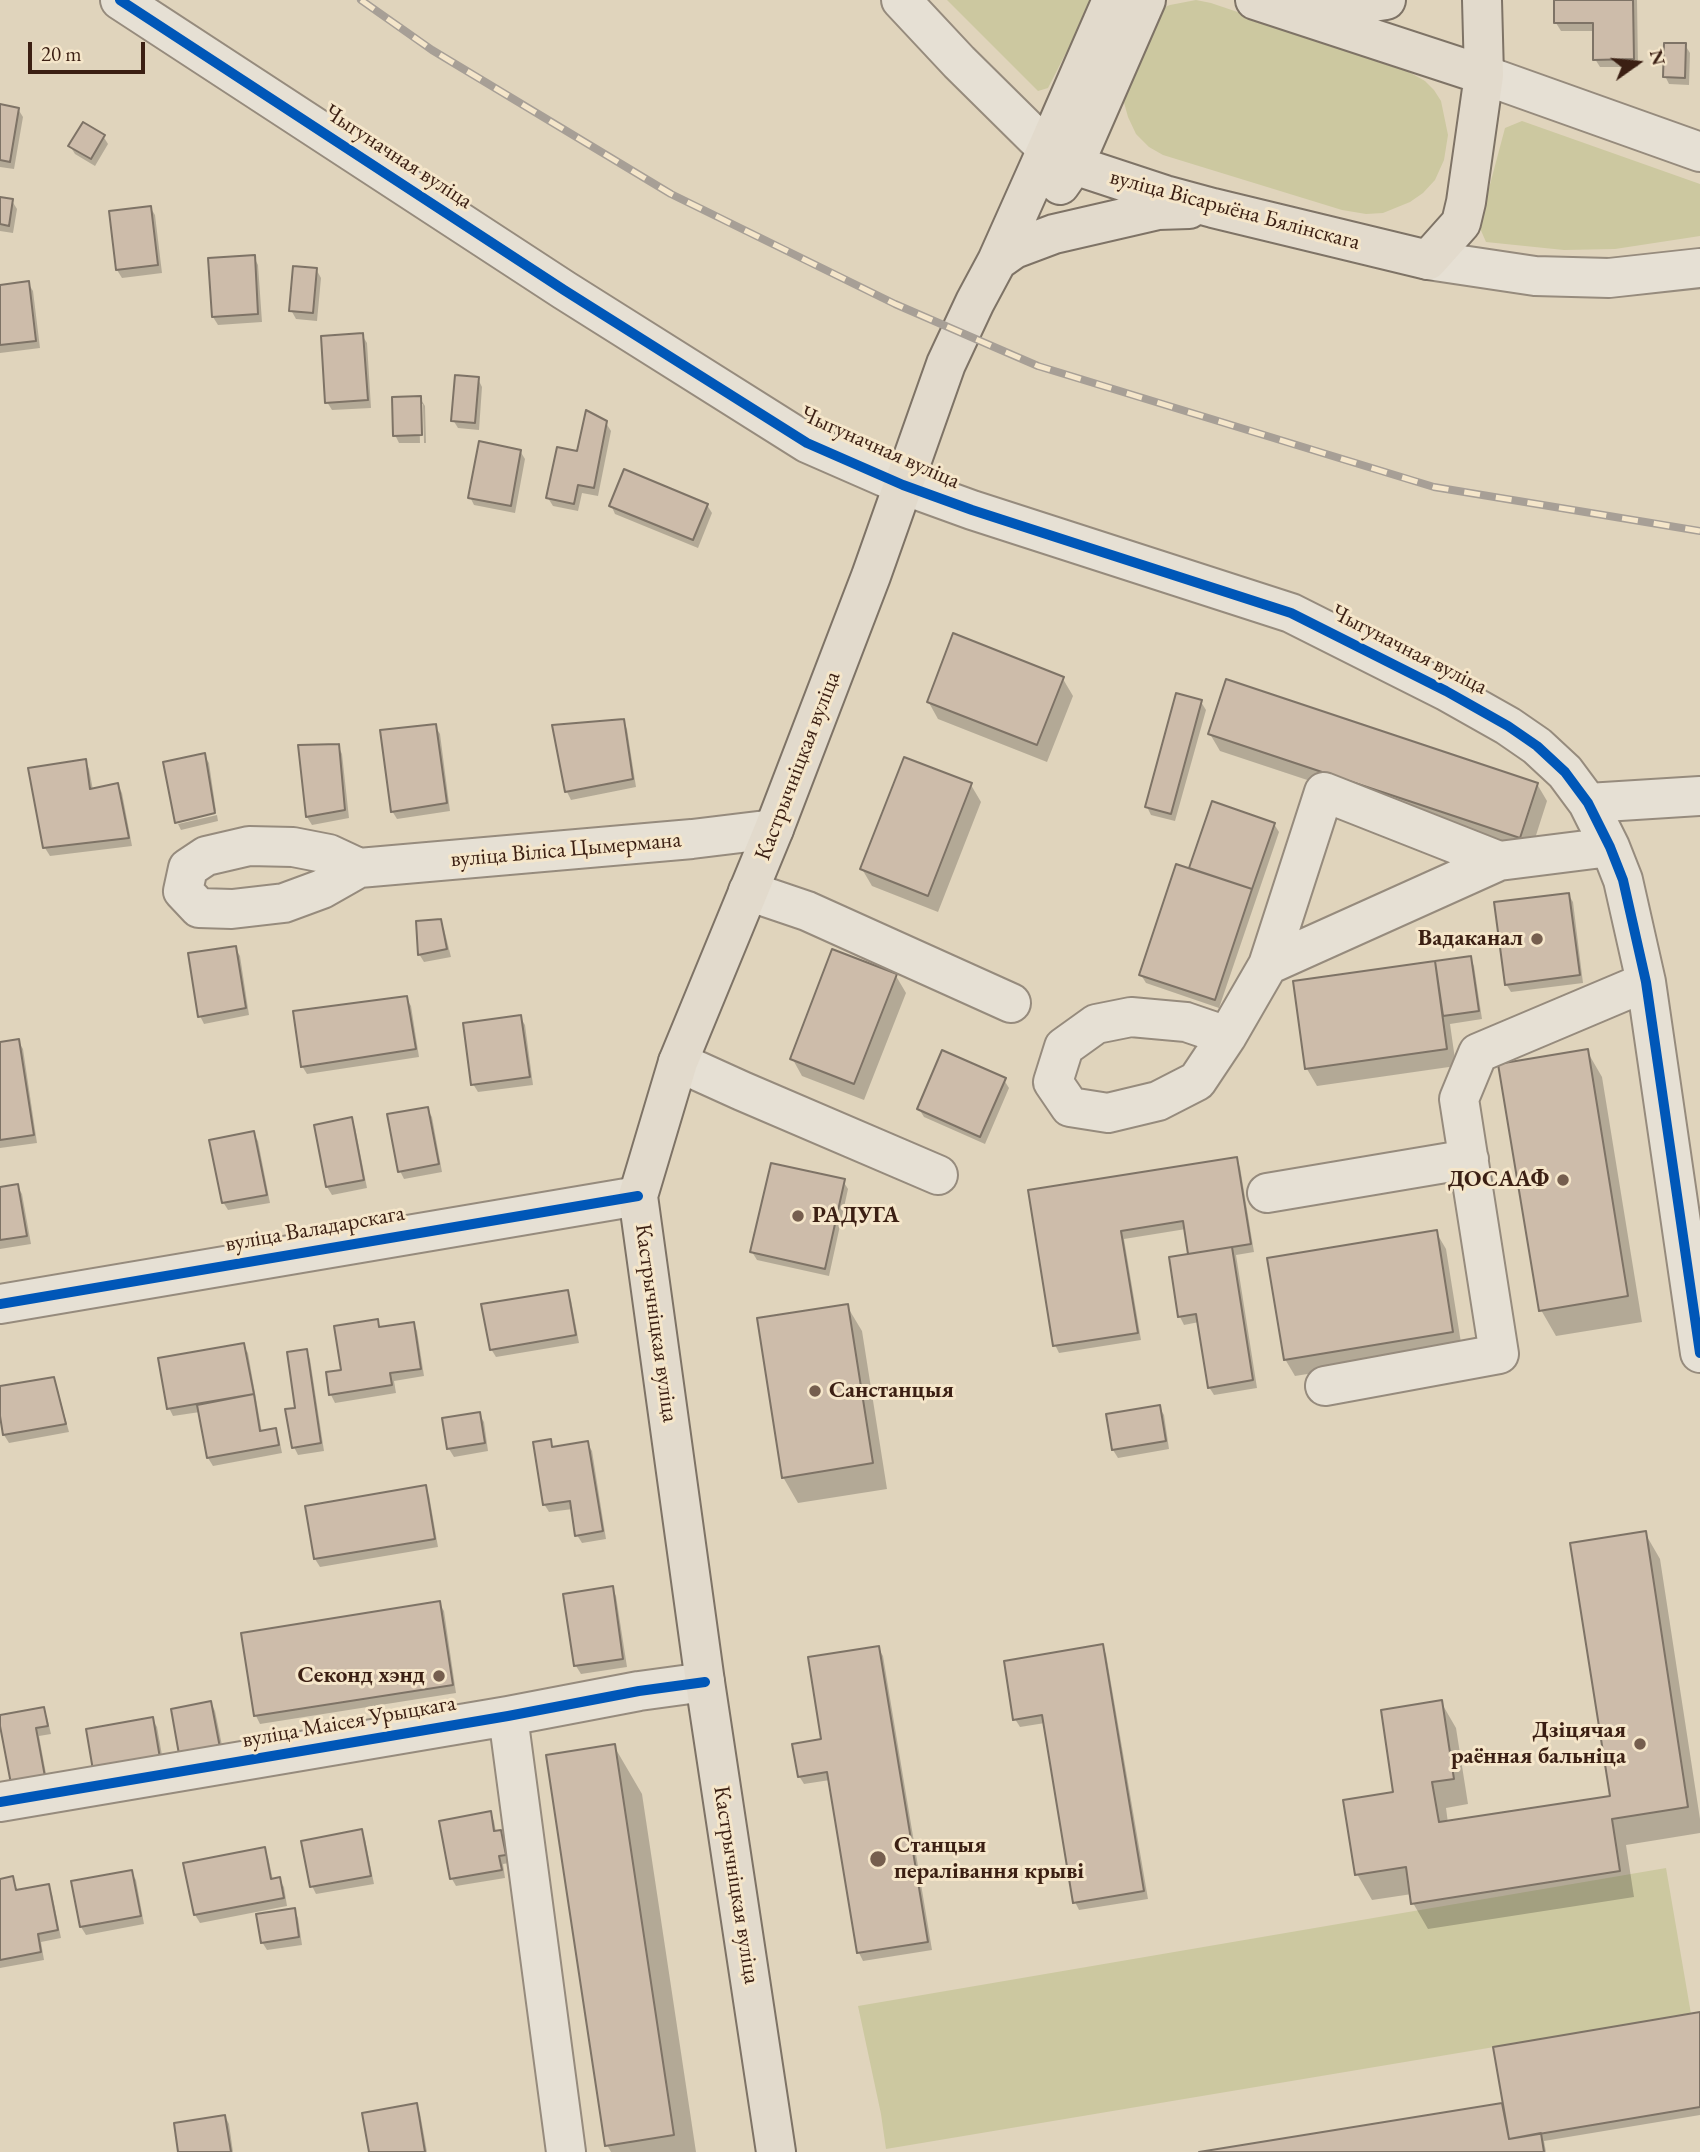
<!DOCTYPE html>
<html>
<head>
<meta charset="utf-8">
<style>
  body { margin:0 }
  #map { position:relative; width:1700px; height:2152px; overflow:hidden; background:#e0d4bc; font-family:"EB Garamond",serif }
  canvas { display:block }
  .north { position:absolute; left:1602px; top:28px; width:70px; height:70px; -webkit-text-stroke:5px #f5e6ca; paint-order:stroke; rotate:75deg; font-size:19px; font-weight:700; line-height:28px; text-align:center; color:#3b1f13 }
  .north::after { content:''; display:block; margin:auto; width:24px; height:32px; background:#3b1f13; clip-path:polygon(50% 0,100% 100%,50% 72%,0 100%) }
  .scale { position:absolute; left:28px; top:42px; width:117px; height:32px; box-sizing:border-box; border:4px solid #3b1f13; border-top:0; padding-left:9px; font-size:21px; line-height:24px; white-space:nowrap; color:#3b1f13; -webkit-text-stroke:5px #f5e6ca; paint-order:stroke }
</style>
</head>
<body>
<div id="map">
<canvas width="1700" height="2152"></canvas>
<div class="north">N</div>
<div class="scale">20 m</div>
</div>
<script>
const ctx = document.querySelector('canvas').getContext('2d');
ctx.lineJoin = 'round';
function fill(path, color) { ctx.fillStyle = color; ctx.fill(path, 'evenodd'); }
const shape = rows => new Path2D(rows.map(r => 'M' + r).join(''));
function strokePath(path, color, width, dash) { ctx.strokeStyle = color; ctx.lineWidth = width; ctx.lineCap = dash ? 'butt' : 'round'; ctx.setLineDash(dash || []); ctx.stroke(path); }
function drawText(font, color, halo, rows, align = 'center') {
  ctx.font = font + ' "EB Garamond",serif'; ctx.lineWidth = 6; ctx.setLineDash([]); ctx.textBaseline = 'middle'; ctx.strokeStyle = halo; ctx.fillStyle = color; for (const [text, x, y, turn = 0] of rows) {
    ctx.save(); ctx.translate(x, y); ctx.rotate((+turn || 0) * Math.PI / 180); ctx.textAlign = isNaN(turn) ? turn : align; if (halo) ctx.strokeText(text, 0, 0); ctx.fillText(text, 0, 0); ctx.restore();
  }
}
fill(shape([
  [947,0,1093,0,1048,88,1038,91],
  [1196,0,1211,3,1400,67,1425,81,1434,90,1441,101,1448,135,1444,160,1435,180,1423,193,1410,202,1383,213,1366,214,1342,210,1163,155,1149,147,1136,134,1128,117,1123,99,1157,10,1170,5],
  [1522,121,1700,184,1700,236,1615,249,1564,250,1486,242,1479,226,1505,128],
  [1666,1868,1691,2014,886,2149,881,2114,858,2006]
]), '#ccc8a0');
fill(shape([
  [1556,0,1637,0,1638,67,1600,67,1595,59,1595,31,1561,31,1556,23],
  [1685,45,1690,53,1689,85,1669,84,1665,76],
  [0,106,18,109,23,117,14,169,0,167],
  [103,136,108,144,95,166,75,154,70,146],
  [0,199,12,201,17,209,13,233,0,231],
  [150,207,155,215,162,273,122,278,117,270,111,212],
  [254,257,258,265,262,322,218,325,213,317],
  [316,269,321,278,317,321,296,319,291,310],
  [28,283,33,291,40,348,0,353,0,286],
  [362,335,367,343,371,408,332,410,327,402],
  [478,379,482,387,479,430,458,428,453,420],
  [420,398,425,406,426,443,424,443,423,404,419,404,420,443,399,443,395,435],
  [606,423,611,431,598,496,582,493,578,511,553,506,548,498,578,453],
  [520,451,525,459,515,513,474,505,470,497],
  [611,505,707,505,712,513,698,548,615,514],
  [1063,679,1073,696,1047,762,938,719,928,701],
  [1201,702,1206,710,1175,821,1151,815,1147,807],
  [623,721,627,729,636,787,571,800,567,792,554,726],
  [435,726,440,734,450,811,397,819,392,811],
  [1210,734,1537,784,1547,801,1530,854,1220,751],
  [338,746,342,754,349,818,312,825,307,817,300,747],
  [204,755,209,763,216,811,177,821],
  [85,761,89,769,93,790,118,785,122,793,132,846,50,856,45,848],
  [971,785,981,802,938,912,872,886,862,869],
  [1213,803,1274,824,1279,832,1219,1008,1146,983,1141,975,1190,870],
  [217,815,218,821,181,830,178,824],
  [1568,894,1573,902,1583,983,1511,992,1506,984],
  [440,921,444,929,451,957,424,962,419,954],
  [235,948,240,956,249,1015,204,1024,200,1016],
  [1470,958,1474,966,1482,1019,1450,1024,1456,1066,1317,1086,1307,1069,1435,963],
  [896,976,906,993,864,1100,802,1076,792,1058],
  [406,998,411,1006,419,1057,307,1074,302,1066],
  [520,1017,525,1025,533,1085,478,1092,473,1084],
  [18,1041,23,1049,37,1143,0,1148,0,1044],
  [1587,1051,1602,1077,1642,1322,1556,1336,1541,1310],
  [1004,1080,1009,1088,985,1144,924,1117,919,1109],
  [427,1109,432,1117,442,1172,404,1179,400,1171],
  [351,1119,355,1127,367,1188,332,1195,327,1187,316,1126],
  [253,1133,258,1141,270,1203,228,1210,223,1202],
  [1236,1159,1240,1167,1254,1252,1236,1255,1257,1388,1214,1395,1209,1387,1199,1322,1184,1325,1180,1317,1190,1255,1186,1229,1124,1239,1141,1340,1059,1353,1055,1345,1030,1191],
  [843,1181,848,1189,829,1276,757,1260,752,1252],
  [17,1186,22,1194,31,1244,0,1249,0,1189],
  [1436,1232,1446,1249,1462,1349,1295,1376,1285,1359],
  [567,1292,571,1300,579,1343,496,1357,491,1349],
  [847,1306,862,1331,887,1489,798,1503,783,1477],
  [377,1321,381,1328,413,1323,417,1331,424,1376,394,1381,396,1393,335,1403,331,1395,343,1371],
  [243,1345,248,1353,262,1433,275,1430,279,1438,282,1453,213,1466,208,1458,200,1412,173,1416,169,1408],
  [306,1351,310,1359,324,1451,298,1455,294,1447],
  [53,1379,57,1387,69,1432,9,1443,4,1435,0,1388],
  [1159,1407,1164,1415,1169,1449,1118,1458,1113,1450,1108,1415],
  [479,1414,484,1422,488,1451,454,1457,449,1449,444,1420],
  [550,1440,554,1449,587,1443,592,1451,606,1539,582,1543,577,1535,573,1509,549,1512,544,1504],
  [425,1487,429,1495,438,1547,320,1567,315,1559,307,1508],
  [1645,1533,1660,1559,1700,1819,1700,1833,1626,1845,1634,1897,1428,1929,1413,1903,1412,1894,1372,1900,1357,1874,1441,1702,1456,1728,1468,1804,1446,1808,1448,1823,1612,1797],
  [612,1588,616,1596,627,1667,581,1674,576,1666,565,1595],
  [439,1603,444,1611,456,1693,260,1724,256,1716,243,1634],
  [1102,1646,1106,1654,1148,1899,1079,1910,1075,1902,1045,1723,1020,1727,1015,1719],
  [878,1648,883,1656,932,1950,863,1961,859,1953,830,1780,804,1784,799,1776,823,1741],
  [211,1703,215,1711,225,1760,173,1710],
  [43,1709,47,1717,51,1734,39,1736,49,1790,0,1716],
  [152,1719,157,1727,165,1772,100,1783],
  [614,1746,642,1794,696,2152,611,2152,607,2145],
  [490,1813,494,1821,496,1832,500,1832,505,1840,509,1863,503,1864,505,1878,456,1886,452,1879],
  [361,1831,365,1839,374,1884,316,1894,312,1886],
  [264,1849,268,1857,273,1880,279,1879,284,1887,287,1906,200,1923,195,1915],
  [131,1872,136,1880,144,1924,86,1935,81,1927,74,1883],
  [12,1878,18,1892,48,1886,52,1894,61,1938,41,1942,44,1960,0,1968,0,1881],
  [294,1910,298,1918,302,1945,267,1950,262,1942],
  [1700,2014,1700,2115,1544,2141,1546,2152,1210,2152,1504,2105],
  [416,2105,420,2113,427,2152,371,2152],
  [225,2116,229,2124,233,2152,180,2152]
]), '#0003');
const building = shape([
  [1554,0,1633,0,1634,59,1593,60,1593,23,1554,23,1554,0],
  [1664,43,1686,43,1685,78,1663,77,1664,43],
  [0,104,19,108,10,162,0,160,0,104],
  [83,122,105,135,91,159,68,146,83,122],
  [0,197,13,199,9,226,0,224,0,197],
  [151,206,158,265,116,270,109,211,151,206],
  [255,255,258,314,212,317,208,258,255,255],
  [293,266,317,268,313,313,289,311,293,266],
  [29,281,36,341,0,345,0,285,29,281],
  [363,333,368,400,325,403,321,336,363,333],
  [455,375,479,377,475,423,451,421,455,375],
  [421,396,422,435,393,436,392,397,421,396],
  [586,410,607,421,594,488,578,485,574,504,546,498,557,447,577,451,586,410],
  [479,441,521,450,511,506,468,498,479,441],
  [624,469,708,504,693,540,609,506,624,469],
  [953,633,1064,677,1037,745,927,702,953,633],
  [1226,679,1538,783,1520,838,1208,734,1226,679],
  [1176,693,1202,700,1171,814,1145,807,1176,693],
  [624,719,633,779,565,792,552,725,624,719],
  [436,724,447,803,391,812,380,730,436,724],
  [339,744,345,810,306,817,298,745,339,744],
  [205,753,215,813,175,823,163,762,205,753],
  [904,757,972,783,928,896,860,869,904,757],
  [86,759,90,789,118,783,129,838,43,848,28,768,86,759],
  [1212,801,1275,823,1252,889,1189,868,1212,801],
  [1176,864,1252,889,1215,1000,1139,975,1176,864],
  [1569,893,1580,975,1505,985,1494,902,1569,893],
  [441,919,447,949,418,955,416,921,441,919],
  [236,946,246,1008,198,1017,188,953,236,946],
  [832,949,897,974,854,1084,790,1059,832,949],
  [1471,956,1479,1011,1443,1016,1435,961,1471,956],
  [1435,961,1447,1049,1305,1069,1293,981,1435,961],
  [407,996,416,1049,301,1067,293,1011,407,996],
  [521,1015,530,1077,471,1085,463,1023,521,1015],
  [19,1039,34,1135,0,1140,0,1042,19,1039],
  [1588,1049,1628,1296,1539,1311,1498,1064,1588,1049],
  [942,1050,1006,1078,980,1137,917,1109,942,1050],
  [428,1107,439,1164,398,1172,387,1114,428,1107],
  [352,1117,364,1180,326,1187,314,1125,352,1117],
  [254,1131,267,1195,222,1203,209,1140,254,1131],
  [1237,1157,1251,1244,1188,1254,1183,1221,1121,1231,1138,1333,1053,1346,1028,1190,1237,1157],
  [771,1163,845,1179,825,1269,750,1252,771,1163],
  [18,1184,27,1236,0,1240,0,1187,18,1184],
  [1437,1230,1453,1332,1284,1360,1267,1258,1437,1230],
  [1232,1247,1253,1380,1208,1388,1196,1314,1178,1317,1169,1257,1232,1247],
  [568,1290,576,1335,490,1350,481,1304,568,1290],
  [848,1304,873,1463,782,1478,757,1318,848,1304],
  [378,1319,379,1327,414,1322,421,1369,390,1373,392,1385,329,1395,326,1372,341,1370,334,1326,378,1319],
  [244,1343,254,1394,167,1409,158,1358,244,1343],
  [307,1349,321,1443,292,1448,285,1409,295,1408,287,1352,307,1349],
  [54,1377,66,1424,3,1435,0,1416,0,1386,54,1377],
  [254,1394,260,1431,276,1428,279,1445,207,1458,197,1405,254,1394],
  [1160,1405,1166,1441,1112,1450,1106,1414,1160,1405],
  [480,1412,485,1443,447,1449,442,1418,480,1412],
  [551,1439,552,1447,588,1441,603,1531,575,1536,570,1501,543,1505,533,1442,551,1439],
  [426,1485,435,1539,314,1559,305,1506,426,1485],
  [1646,1531,1688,1807,1612,1819,1620,1871,1411,1904,1406,1867,1355,1875,1343,1800,1393,1792,1381,1710,1442,1700,1454,1779,1432,1782,1439,1822,1610,1796,1570,1543,1646,1531],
  [613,1586,623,1659,574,1666,563,1594,613,1586],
  [440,1601,453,1685,254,1716,241,1633,440,1601],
  [1103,1644,1144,1891,1073,1903,1042,1715,1013,1720,1004,1661,1103,1644],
  [879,1646,928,1942,857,1953,827,1772,798,1777,792,1744,821,1739,808,1657,879,1646],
  [211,1701,221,1753,180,1760,171,1709,211,1701],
  [44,1707,48,1726,36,1728,46,1782,12,1789,0,1726,0,1715,44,1707],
  [153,1717,161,1764,94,1776,86,1729,153,1717],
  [615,1744,674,2135,605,2146,546,1755,615,1744],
  [491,1811,494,1831,501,1830,506,1855,499,1856,502,1870,450,1879,439,1821,491,1811],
  [362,1829,371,1876,310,1887,301,1841,362,1829],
  [265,1847,271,1879,280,1877,284,1898,194,1915,183,1863,265,1847],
  [132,1870,141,1916,80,1927,71,1881,132,1870],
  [13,1876,16,1890,49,1884,58,1930,38,1934,41,1952,0,1960,0,1879,13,1876],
  [295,1908,299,1937,261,1943,256,1914,295,1908],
  [1700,2012,1700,2107,1509,2139,1493,2047,1700,2012],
  [417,2103,425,2152,369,2152,362,2113,417,2103],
  [1502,2103,1509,2139,1541,2133,1544,2152,1199,2152,1502,2103],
  [225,2115,231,2152,178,2152,174,2123,225,2115]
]);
fill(building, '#cdbcaa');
strokePath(building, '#7e7366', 2);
const minor = shape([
  [120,0,564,290,807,443,903,485,972,510,1291,613,1446,691,1508,726,1537,746,1565,772,1588,803,1610,847,1623,880,1646,982,1700,1353],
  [901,0,959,62,1047,149],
  [1484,75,1700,152],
  [1428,260,1535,276,1609,278,1700,268],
  [1588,803,1700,796],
  [359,868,329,854,293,847,249,846,206,856,188,868,183,891,199,908,232,909,284,903,322,889,359,868,692,839,774,829],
  [748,891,807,911,1011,1003],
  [1268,965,1324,792,1499,861],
  [1227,1036,1186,1022,1131,1017,1096,1024,1064,1047,1053,1082,1070,1107,1108,1113,1158,1101,1197,1081,1227,1036,1268,965,1499,861,1610,847],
  [678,1062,742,1091,938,1175],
  [1267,1193,1469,1159],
  [0,1304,638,1196],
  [1325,1386,1499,1354,1459,1099,1478,1053,1646,982],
  [508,1716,566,2152],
  [0,1802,508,1716,639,1691,705,1682]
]);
const major = shape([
  [1112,0,1047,149,1074,165,1165,195,1213,208,1428,260,1461,223,1466,202,1484,75,1482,0],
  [1255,0,1484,75],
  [1319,0,1331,3,1360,4,1386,0],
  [1060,185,1074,165,1146,0],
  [997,261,1014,249,1054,234,1158,210,1189,209],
  [776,2152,705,1682,638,1196,678,1062,774,829,871,576,946,364,975,302,997,261,1047,149]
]);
strokePath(minor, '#968b7d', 42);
strokePath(major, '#7e7366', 42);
strokePath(minor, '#e6e0d4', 38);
strokePath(major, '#e2dacc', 38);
const rail = shape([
  [361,0,432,50,671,194,895,304,1038,366,1434,487,1700,531]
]);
strokePath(rail, '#a79f96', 8);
strokePath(rail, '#f5e6ca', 5, [16]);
strokePath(shape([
  [120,0,564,290,807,443,903,485,972,510,1291,613,1446,691,1508,726,1537,746,1565,772,1588,803,1610,847,1623,880,1646,982,1700,1353],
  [0,1304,638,1196],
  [0,1802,508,1716,639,1691,705,1682]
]), '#0057b8', 10);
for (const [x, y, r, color] of [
  [1537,939,7,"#755e4e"],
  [1563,1180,7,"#755e4e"],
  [798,1216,7,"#755e4e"],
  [815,1391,7,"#755e4e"],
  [439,1676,7,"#755e4e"],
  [1640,1744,7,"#755e4e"],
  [878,1859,9,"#755e4e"]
]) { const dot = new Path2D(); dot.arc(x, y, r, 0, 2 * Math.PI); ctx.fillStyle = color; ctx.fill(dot); strokePath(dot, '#f5e6ca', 2.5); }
drawText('23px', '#3b1f13', '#f5e6ca', [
  ["Чыгуначная вуліца",398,157,33],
  ["вуліца Вісарыёна Бялінскага",1235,210,15],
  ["Чыгуначная вуліца",880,448,24],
  ["Чыгуначная вуліца",1409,650,27],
  ["Кастрычніцкая вуліца",798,766,-69],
  ["вуліца Віліса Цымермана",566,850,-5],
  ["вуліца Валадарскага",315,1229,-10],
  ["Кастрычніцкая вуліца",656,1323,82],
  ["вуліца Маісея Урыцкага",349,1722,-10],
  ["Кастрычніцкая вуліца",736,1885,81]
]);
drawText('bold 23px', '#3b1f13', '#f5e6ca', [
  ["Вадаканал",1523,939],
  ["ДОСААФ",1549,1180],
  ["РАДУГА",812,1216,"left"],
  ["Санстанцыя",829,1391,"left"],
  ["Секонд хэнд",425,1676],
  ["Дзіцячая",1626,1731],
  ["раённая бальніца",1626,1757],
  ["Станцыя",894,1846,"left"],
  ["пералівання крыві",894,1872,"left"]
], 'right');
</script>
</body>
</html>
